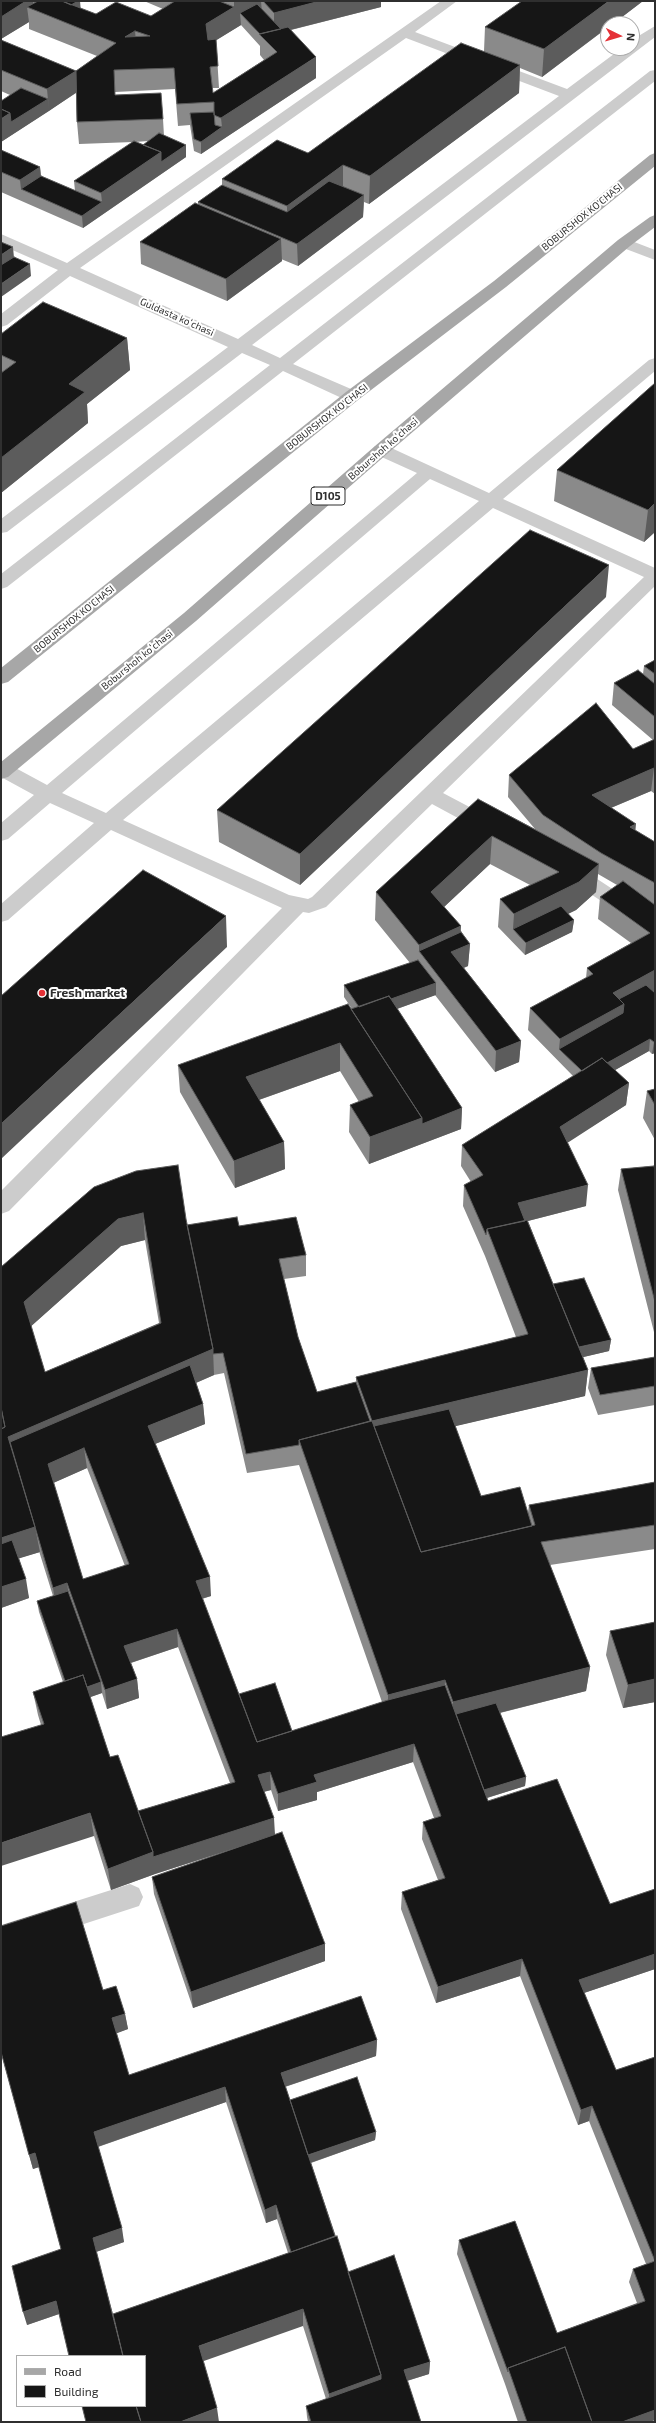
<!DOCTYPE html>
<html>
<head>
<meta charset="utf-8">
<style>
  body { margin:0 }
  #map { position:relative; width:656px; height:2423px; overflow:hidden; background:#fff; font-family:"Exo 2",sans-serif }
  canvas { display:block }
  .frame { position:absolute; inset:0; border:2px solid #2f2f2f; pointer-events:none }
  .legend { position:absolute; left:16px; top:2355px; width:130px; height:52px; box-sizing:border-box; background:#fff; border:1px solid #acacac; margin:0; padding:5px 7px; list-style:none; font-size:12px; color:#2f2f2f }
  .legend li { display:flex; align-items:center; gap:8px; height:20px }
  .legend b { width:20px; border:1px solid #acacac }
  .north { position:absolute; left:600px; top:16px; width:40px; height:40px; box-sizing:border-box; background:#fff; border:1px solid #acacac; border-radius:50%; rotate:95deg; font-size:11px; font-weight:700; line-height:16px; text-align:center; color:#2f2f2f }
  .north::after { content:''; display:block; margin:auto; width:14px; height:18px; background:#e53137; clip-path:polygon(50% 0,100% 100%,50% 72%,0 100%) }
</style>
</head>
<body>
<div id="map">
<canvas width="656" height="2423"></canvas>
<div class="frame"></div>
<ul class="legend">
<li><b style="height:5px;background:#a7a7a7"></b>Road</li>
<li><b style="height:11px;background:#161616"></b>Building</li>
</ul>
<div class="north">N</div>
</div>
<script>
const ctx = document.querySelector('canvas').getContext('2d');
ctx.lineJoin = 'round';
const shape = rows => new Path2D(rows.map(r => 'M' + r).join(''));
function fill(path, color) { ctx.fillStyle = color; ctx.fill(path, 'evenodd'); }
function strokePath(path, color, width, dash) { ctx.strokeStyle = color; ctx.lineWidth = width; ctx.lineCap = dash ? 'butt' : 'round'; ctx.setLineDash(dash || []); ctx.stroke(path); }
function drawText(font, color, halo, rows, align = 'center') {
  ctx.font = font + ' "Exo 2",sans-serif'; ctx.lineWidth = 4; ctx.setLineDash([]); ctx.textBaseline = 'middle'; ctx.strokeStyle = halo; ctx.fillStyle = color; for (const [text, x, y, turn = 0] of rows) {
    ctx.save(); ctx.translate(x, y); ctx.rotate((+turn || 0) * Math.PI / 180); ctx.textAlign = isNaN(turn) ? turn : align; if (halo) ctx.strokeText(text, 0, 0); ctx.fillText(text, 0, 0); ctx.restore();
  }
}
fill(shape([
  [441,1,457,1,415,32,567,89,622,48,632,48,632,40,655,26,655,37,252,345,280,358,650,71,655,70,655,81,293,364,358,392,360,396,358,400,346,400,283,371,7,587,1,589,1,574,270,365,242,353,7,532,1,533,1,519,228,347,70,276,7,325,1,327,1,314,58,270,1,245,1,234,67,263,441,1],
  [406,38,559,96,238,339,80,268,406,38],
  [655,358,655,371,503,499,655,568,655,586,443,793,496,821,499,826,496,831,489,833,482,831,432,804,326,907,309,913,303,912,9,1211,1,1214,1,1191,282,908,111,830,8,920,1,922,1,904,94,823,50,803,8,839,1,841,1,823,34,795,1,777,1,764,10,765,47,785,417,473,375,454,372,450,375,446,387,446,489,493,649,360,655,358],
  [430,479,479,501,106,813,62,793,430,479],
  [493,508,644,577,312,897,308,899,289,895,123,820,493,508],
  [572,865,579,867,655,917,655,934,648,932,565,877,562,872,565,867,572,865],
  [130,1884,139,1888,143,1897,139,1906,1,1951,1,1925,130,1884]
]), '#ccc');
fill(shape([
  [624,238,655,250,655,260,618,246,616,243,624,238]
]), '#ccc');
fill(shape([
  [655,153,655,166,506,287,358,400,8,682,1,684,1,668,346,392,494,281,650,155,655,153],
  [655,215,655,227,630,246,387,454,196,621,8,777,1,779,1,762,184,613,375,446,618,240,650,217,655,215]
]), '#a7a7a7');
fill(shape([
  [1,1,80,1,80,8,96,14,151,16,163,9,144,1,381,1,381,7,291,30,316,78,222,140,201,154,194,151,190,125,178,126,175,89,115,92,115,95,163,119,164,136,186,157,83,228,1,192,1,150,40,167,41,176,75,191,74,181,133,142,79,144,77,122,76,93,1,142,10,95,1,91,1,40,76,71,97,56,29,29,29,22,1,39],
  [241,25,260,46,260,55,264,60,213,93,212,88,219,88,216,40],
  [148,141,143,145,135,142],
  [643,1,542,77,520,68,519,93,369,204,364,202,363,217,298,266,281,259,282,261,227,301,141,264,140,242,198,204,198,202,222,185,222,179,308,153,484,51,485,27],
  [1,334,127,338,130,370,87,404,88,423,1,493],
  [655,383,655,532,644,542,554,501,557,470],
  [606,597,300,885,219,842,217,810],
  [655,660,655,794,651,791,611,808,636,831,655,842,655,990,654,991,655,992,655,1053,652,1054,649,1051,615,1070,629,1083,626,1105,567,1142,586,1206,528,1221,553,1284,611,1340,609,1351,583,1357,588,1370,585,1396,455,1426,481,1496,528,1512,529,1505,655,1482,655,1549,550,1565,590,1667,586,1691,500,1713,526,1777,525,1786,487,1798,488,1801,610,1904,655,1889,655,1969,584,1993,616,2070,655,2057,655,2420,649,2422,518,2422,505,2384,457,2254,459,2240,557,2333,637,2303,629,2282,633,2269,646,2264,589,2121,578,2125,520,1976,436,2003,401,1909,402,1892,438,1880,422,1839,423,1822,434,1818,413,1762,317,1792,317,1800,278,1811,271,1790,264,1792,275,1835,325,1944,325,1961,193,2008,154,1894,152,1877,246,1845,155,1874,111,1890,94,1836,41,1725,38,1715,33,1692,63,1682,39,1612,37,1601,53,1596,39,1551,40,1552,19,1558,29,1598,1,1608,1,1267,94,1187,187,1225,239,1226,306,1255,306,1276,284,1279,298,1337,317,1392,356,1382,356,1377,516,1337,485,1256,463,1206,464,1185,471,1182,461,1166,462,1145,573,1076,528,1030,530,1008,586,978,587,968,631,943,598,919,600,897,617,885,598,874,596,892,576,910,568,914,574,920,572,932,525,955,498,927,500,899,530,885,490,864,444,907,470,944,468,966,464,968,521,1041,519,1062,495,1072,435,995,397,1009,462,1108,461,1129,369,1164,349,1132,350,1105,359,1102,340,1071,259,1100,284,1142,285,1169,235,1188,180,1092,178,1065,352,1009,344,997,344,985,410,963,375,920,376,892,478,799,535,829,508,797,509,775,633,749,653,740,612,705,614,683,643,674,644,666],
  [145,1240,159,1323,45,1372,31,1326,121,1246],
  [224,1373,247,1473,299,1465,382,1702,292,1731,239,1694,202,1599,211,1596,155,1444,205,1424,203,1404,196,1383,214,1375],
  [87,1468,125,1566,83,1579,53,1483],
  [178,1647,230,1783,138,1811,110,1757,90,1697,102,1693,107,1709,139,1698,137,1679,131,1663],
  [655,1089,655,1140,643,1118,647,1091],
  [655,1160,655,1336,618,1190,621,1169,654,1166],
  [655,1357,655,1405,598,1415,588,1388,591,1368],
  [655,1622,655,1702,623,1708,606,1655,610,1631],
  [103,1990,125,2014,128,2029,116,2033,129,2075,377,2040,376,2056,285,2087,290,2100,376,2132,375,2140,311,2163,348,2272,430,2362,429,2374,407,2381,421,2422,308,2422,307,2417,306,2406,326,2399,303,2326,59,2314,27,2325,61,2249,39,2167,33,2169,1,2052],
  [226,2102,266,2223,277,2219,288,2253,113,2314,96,2252,124,2242,98,2147]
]), '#8a8a8a');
fill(shape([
  [22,1,33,1,34,10,27,7,29,22,1,39,1,17],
  [78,1,80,1,81,12,63,22,62,10],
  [234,1,261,1,262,13,240,13,241,25,207,46,206,24,234,7],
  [320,1,381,1,381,7,274,34,274,13],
  [609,1,643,1,613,24,608,24,608,27,542,77,544,49],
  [135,31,137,52,125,37],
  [316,57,316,78,222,140,201,154,201,142,222,127,221,118],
  [520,65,519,93,369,204,370,176],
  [76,71,77,92,49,111,47,89],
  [48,99,49,111,1,142,1,119,10,113],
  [186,145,186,157,83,228,82,216,102,202,101,193,161,152],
  [343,165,343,193,287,234,287,206],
  [40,167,42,188,21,189,20,180],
  [364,195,363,217,298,266,297,244],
  [281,239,282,261,227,301,226,279],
  [13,247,15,269,1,279,1,255],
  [30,264,31,276,1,297,1,284],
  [127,338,130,370,87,404,88,423,1,493,1,458,69,384],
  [655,503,655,532,644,542,648,510],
  [609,565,606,597,300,885,300,854],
  [654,768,651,791,589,817,592,795],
  [636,824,634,846,630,827],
  [492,836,490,864,430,920,431,892],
  [599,864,596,892,576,910,520,937,513,929,514,914],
  [226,916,227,947,1,1159,1,1124],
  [574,920,572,932,525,955,526,943],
  [461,926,460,948,470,944,468,966,450,973,419,951,419,945],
  [655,970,655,990,624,1008,622,1025,559,1049,560,1039,613,993],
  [436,983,436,995,388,1012,385,1001],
  [650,1039,649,1051,585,1087,586,1075],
  [521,1041,519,1062,495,1072,496,1051],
  [654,1042,655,1042,655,1053,652,1054],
  [340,1043,340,1071,247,1104,246,1077],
  [629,1083,626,1105,558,1149,560,1127],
  [462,1108,461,1129,369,1164,370,1137,422,1118],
  [284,1142,285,1169,235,1188,234,1161],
  [588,1185,586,1206,516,1224,518,1203],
  [143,1213,145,1240,121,1246,28,1329,24,1302,118,1219],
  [611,1340,609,1351,571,1360,572,1349],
  [213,1349,214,1375,15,1461,8,1437],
  [588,1370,585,1396,379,1444,372,1421],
  [203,1404,205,1424,150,1446,148,1426],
  [84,1448,87,1468,51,1484,48,1464],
  [35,1527,40,1552,1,1564,1,1538],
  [210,1577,211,1596,197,1600,196,1581],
  [26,1579,29,1598,1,1608,1,1587],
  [67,1583,70,1602,56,1607,53,1588],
  [177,1629,178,1647,127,1664,124,1646],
  [590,1667,586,1691,455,1724,452,1715,453,1702],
  [137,1679,139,1698,107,1709,105,1690],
  [655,1679,655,1702,623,1708,628,1685],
  [445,1680,444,1704,388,1719,388,1695],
  [101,1682,102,1693,71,1704,69,1694],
  [414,1744,413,1762,317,1792,317,1800,278,1811,278,1794,314,1775],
  [270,1772,271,1790,258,1793,258,1775],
  [526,1777,525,1786,480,1800,481,1790],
  [90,1813,94,1836,1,1866,1,1843],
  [274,1818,275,1835,155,1874,111,1890,108,1869,153,1852],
  [325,1944,325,1961,193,2008,191,1992],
  [655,1954,655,1969,575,1996,579,1980],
  [522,1959,520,1976,436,2003,438,1987],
  [125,2014,128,2029,115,2034,112,2018],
  [377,2040,376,2056,281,2088,281,2073],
  [225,2087,226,2102,97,2147,94,2132],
  [592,2106,589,2121,578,2125,581,2110],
  [376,2132,375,2140,307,2164,306,2156],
  [35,2153,39,2167,33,2169,29,2155],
  [276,2205,277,2219,266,2223,265,2210],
  [122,2228,124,2242,96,2252,93,2238],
  [56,2301,59,2314,27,2325,23,2312],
  [303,2309,303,2326,201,2362,199,2346],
  [430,2362,429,2374,403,2382,404,2370],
  [381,2375,380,2391,329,2409,329,2394],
  [217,2408,219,2422,180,2422],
  [655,2410,655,2420,649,2422,622,2422]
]), '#5c5c5c');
const building = shape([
  [1,1,26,1,1,17,1,1],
  [38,1,62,1,96,14,116,2,151,16,175,1,219,1,234,7,206,24,208,40,216,39,218,66,210,67,213,93,277,52,259,34,288,27,316,57,221,118,214,115,214,102,177,104,174,68,114,70,115,95,161,93,163,119,77,122,76,71,116,43,27,7,38,1],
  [135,31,150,36,125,37,135,31],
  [62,1,78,1,71,5,62,1],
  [263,1,320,1,274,13,263,1],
  [522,1,609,1,544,49,485,27,522,1],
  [257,4,281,29,260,34,240,13,257,4],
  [1,40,76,71,47,89,1,70,1,40],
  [461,43,520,65,370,176,343,165,287,206,222,179,277,140,308,153,461,43],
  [21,88,48,99,11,122,10,113,1,109,1,101,21,88],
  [1,109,10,113,1,119,1,109],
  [214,112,215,125,222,127,201,142,194,139,190,113,214,112],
  [159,133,186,145,161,162,161,152,143,145,159,133],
  [134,141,161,152,101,193,74,181,134,141],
  [1,150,40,167,20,180,1,172,1,150],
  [41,176,102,202,82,216,21,189,41,176],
  [329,181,364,195,297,244,198,202,222,185,287,212,329,181],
  [195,203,281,239,226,279,140,242,195,203],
  [1,242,13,247,1,255,1,242],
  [14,257,30,264,1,284,1,265,14,257],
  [43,302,127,338,69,384,85,392,1,458,1,373,16,362,1,355,1,334,43,302],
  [655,383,655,503,648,510,557,470,655,383],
  [530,530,609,565,300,854,217,810,530,530],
  [655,660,655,674,644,666,655,660],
  [638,670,655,684,655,717,614,683,638,670],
  [596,703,633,749,655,739,655,769,654,768,592,795,636,824,630,827,655,842,655,883,601,853,543,815,509,775,596,703],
  [478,799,599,864,579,882,514,914,500,899,559,872,492,836,431,892,461,926,419,945,376,892,478,799],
  [143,870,226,916,1,1124,1,996,143,870],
  [623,881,655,905,655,970,613,993,624,1004,560,1039,530,1008,593,974,587,968,650,933,600,897,623,881],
  [561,906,574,920,526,943,513,929,561,906],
  [461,932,470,944,451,952,521,1041,496,1051,419,951,461,932],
  [418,960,436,983,391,999,389,996,359,1007,344,985,418,960],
  [646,985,655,993,655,1042,654,1042,650,1039,607,1063,602,1058,582,1071,559,1049,623,1013,624,1004,619,999,646,985],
  [389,996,462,1108,422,1124,422,1118,351,1009,389,996],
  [348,1004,422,1118,370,1137,350,1105,373,1096,340,1043,246,1077,284,1142,234,1161,178,1065,348,1004],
  [602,1058,629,1083,560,1127,588,1185,518,1203,525,1221,487,1229,486,1235,464,1185,483,1175,462,1145,602,1058],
  [655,1089,655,1105,647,1091,655,1089],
  [178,1165,186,1219,213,1349,8,1437,35,1527,1,1538,1,1429,5,1427,1,1407,1,1267,94,1187,136,1171,178,1165],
  [143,1213,161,1323,45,1372,24,1302,118,1219,143,1213],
  [654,1166,655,1170,655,1302,621,1169,654,1166],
  [237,1217,239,1226,296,1217,306,1255,279,1259,298,1337,317,1392,356,1382,370,1421,299,1440,299,1445,246,1454,223,1353,213,1354,213,1349,187,1225,237,1217],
  [527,1220,588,1370,372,1421,356,1377,528,1334,487,1229,527,1220],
  [584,1278,611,1340,579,1347,553,1284,584,1278],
  [655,1357,655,1386,600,1395,591,1368,655,1357],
  [190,1365,203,1404,148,1426,210,1577,196,1581,257,1742,388,1700,445,1685,488,1801,557,1779,610,1904,655,1889,655,1954,579,1980,616,2070,655,2057,655,2410,622,2422,592,2422,565,2347,508,2368,508,2372,459,2240,515,2221,557,2333,645,2301,633,2269,655,2261,592,2106,581,2110,522,1959,438,1987,402,1892,445,1878,423,1822,441,1816,414,1744,314,1775,317,1782,278,1794,270,1772,258,1775,274,1818,153,1857,153,1852,138,1811,235,1782,177,1629,124,1646,137,1679,105,1690,67,1583,53,1588,10,1442,190,1365],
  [84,1448,129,1564,83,1579,48,1464,84,1448],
  [1,1408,5,1427,1,1429,1,1408],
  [449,1409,481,1496,520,1487,532,1526,421,1552,374,1426,449,1409],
  [372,1421,421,1552,535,1525,529,1505,655,1482,655,1525,541,1542,590,1667,453,1702,445,1680,388,1695,299,1440,372,1421],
  [12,1540,26,1579,1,1587,1,1544,12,1540],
  [68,1591,101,1682,87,1687,83,1675,65,1681,37,1601,68,1591],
  [655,1622,655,1679,628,1685,610,1631,655,1622],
  [83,1675,110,1757,118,1755,153,1852,108,1869,90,1813,1,1843,1,1737,44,1724,33,1692,83,1675],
  [275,1683,292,1731,257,1742,239,1694,275,1683],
  [496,1703,526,1777,484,1790,456,1714,496,1703],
  [282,1832,325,1944,191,1992,152,1877,282,1832],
  [76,1902,103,1990,116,1986,125,2014,112,2018,129,2075,361,1996,377,2040,281,2073,335,2236,291,2252,276,2205,265,2210,225,2087,94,2132,122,2228,93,2238,123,2356,69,2356,56,2301,23,2312,12,2266,61,2249,35,2153,29,2155,1,2052,1,1926,76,1902],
  [357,2077,376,2132,308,2155,290,2100,357,2077],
  [337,2236,381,2375,329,2394,303,2309,199,2346,217,2408,180,2422,141,2422,136,2406,145,2406,145,2356,123,2356,113,2314,337,2236],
  [394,2255,430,2362,404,2370,421,2422,311,2422,306,2406,381,2379,381,2375,348,2272,394,2255],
  [565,2347,592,2422,527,2422,508,2368,565,2347],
  [82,2406,136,2406,141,2422,86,2422,82,2406]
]);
fill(building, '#161616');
strokePath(building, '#5c5c5c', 1);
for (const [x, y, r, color] of [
  [42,993,4,"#e53137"]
]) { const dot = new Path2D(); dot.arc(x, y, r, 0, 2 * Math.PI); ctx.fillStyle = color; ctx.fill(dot); strokePath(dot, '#fff', 1.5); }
drawText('10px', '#2f2f2f', '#fff', [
  ["BOBURSHOX KO'CHASI",582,217,-39],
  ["Guldasta koʻchasi",177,317,24],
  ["BOBURSHOX KO'CHASI",327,417,-38],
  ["Boburshoh koʻchasi",383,449,-41],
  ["BOBURSHOX KO'CHASI",74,619,-39],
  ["Boburshoh koʻchasi",137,660,-39]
]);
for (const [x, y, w] of [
  [328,496,34]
]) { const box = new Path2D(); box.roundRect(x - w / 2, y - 9, w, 18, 3); ctx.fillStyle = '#fff'; ctx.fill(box); strokePath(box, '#2f2f2f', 1); }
drawText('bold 11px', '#2f2f2f', null, [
  ["D105",328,496]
]);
drawText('bold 12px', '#2f2f2f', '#fff', [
  ["Fresh market",50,993]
], 'left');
</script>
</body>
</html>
